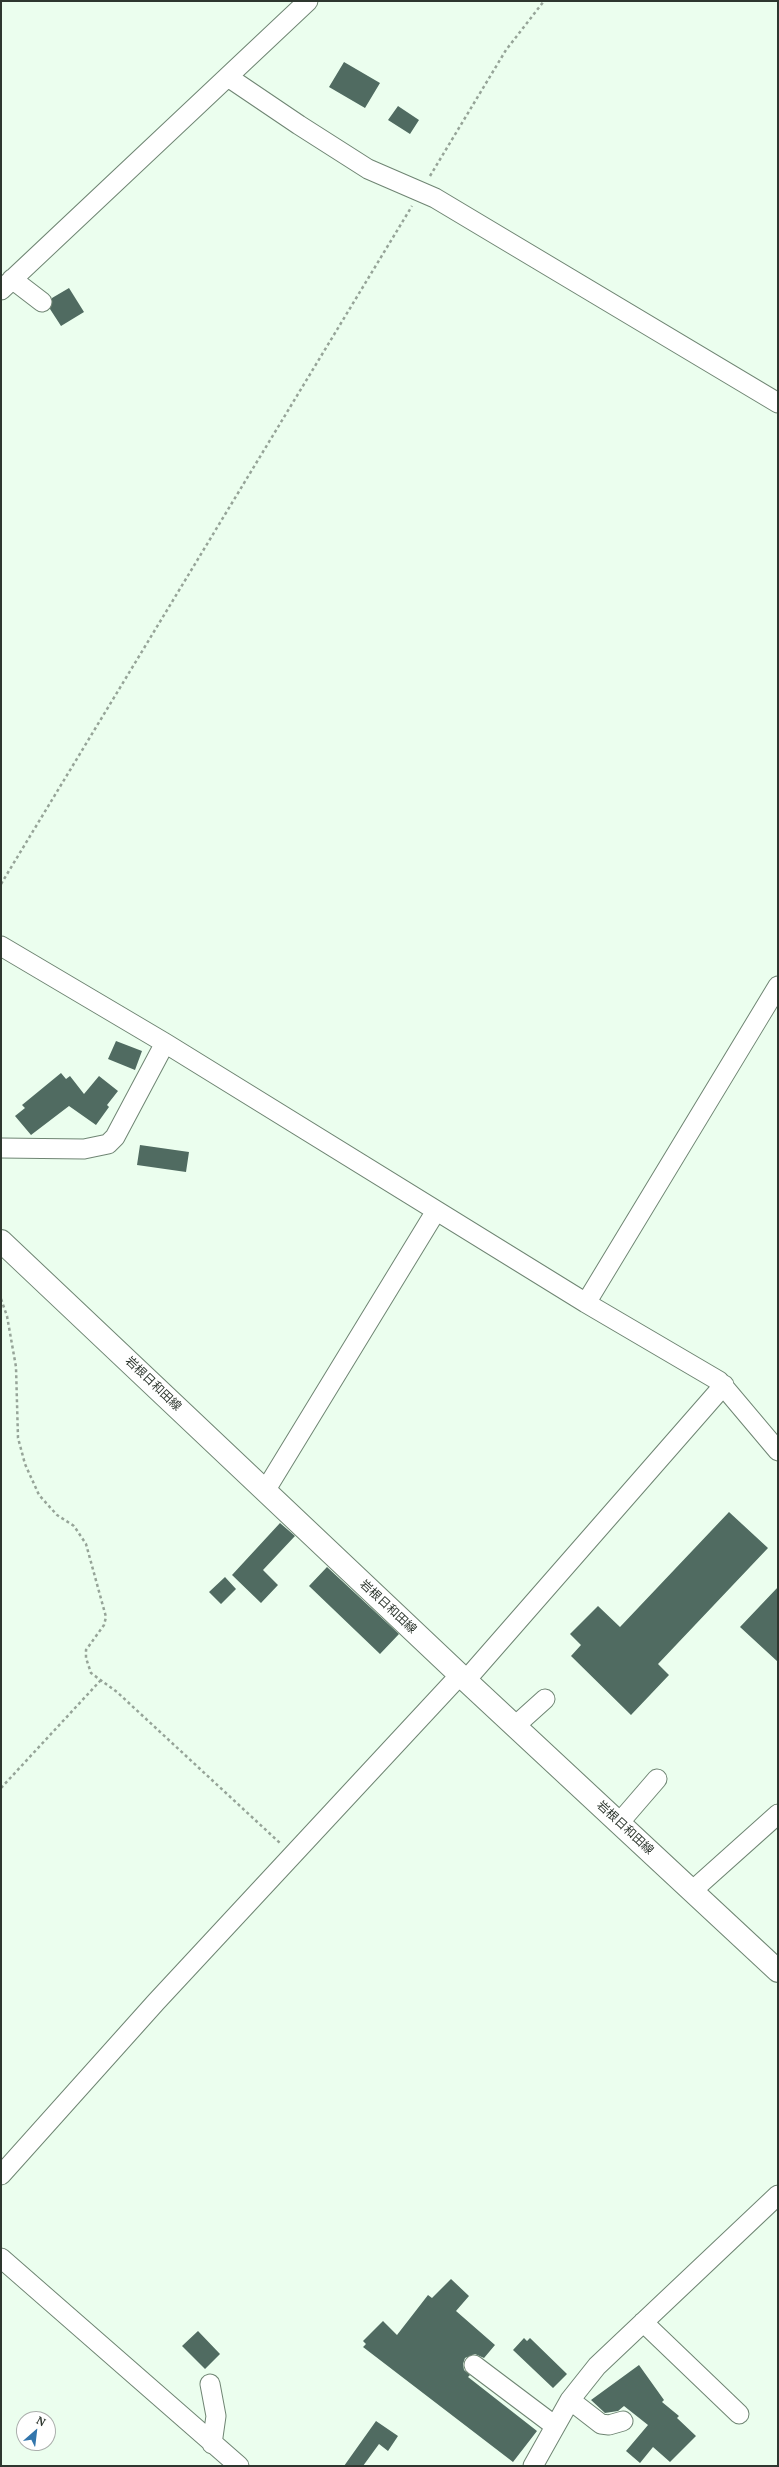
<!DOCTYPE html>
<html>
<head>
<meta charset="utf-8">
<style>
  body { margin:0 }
  #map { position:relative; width:779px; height:2467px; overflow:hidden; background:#ebfeee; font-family:"PT Serif",serif }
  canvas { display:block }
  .frame { position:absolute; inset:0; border:2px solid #2e372f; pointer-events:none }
  .north { position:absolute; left:16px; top:2411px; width:40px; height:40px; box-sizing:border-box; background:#fff; border:1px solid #abafac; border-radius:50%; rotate:28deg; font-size:11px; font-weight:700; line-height:16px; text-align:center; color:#2e372f }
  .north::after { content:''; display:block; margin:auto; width:14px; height:18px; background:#3376ac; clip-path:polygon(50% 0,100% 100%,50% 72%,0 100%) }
</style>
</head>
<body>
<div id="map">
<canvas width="779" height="2467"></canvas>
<div class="frame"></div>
<div class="north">N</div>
</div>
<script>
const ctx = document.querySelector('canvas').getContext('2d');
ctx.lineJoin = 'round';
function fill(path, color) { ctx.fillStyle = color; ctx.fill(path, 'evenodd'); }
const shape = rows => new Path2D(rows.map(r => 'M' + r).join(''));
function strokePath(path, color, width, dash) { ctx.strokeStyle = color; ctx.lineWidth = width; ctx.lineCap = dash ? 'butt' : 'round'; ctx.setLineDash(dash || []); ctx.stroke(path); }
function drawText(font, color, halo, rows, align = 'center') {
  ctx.font = font + ' "PT Serif","Noto Sans JP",serif'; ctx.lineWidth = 4; ctx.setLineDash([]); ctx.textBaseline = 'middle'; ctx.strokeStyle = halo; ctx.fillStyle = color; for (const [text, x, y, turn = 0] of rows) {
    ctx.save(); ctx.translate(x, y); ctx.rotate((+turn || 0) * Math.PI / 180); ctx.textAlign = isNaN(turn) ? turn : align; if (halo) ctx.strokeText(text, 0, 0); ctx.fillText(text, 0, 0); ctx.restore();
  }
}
fill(shape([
  [344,62,380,83,365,108,329,87],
  [398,106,419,120,410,134,388,120],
  [69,288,84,312,61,326,50,309,52,298],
  [116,1041,142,1051,135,1070,108,1059],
  [61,1073,66,1079,70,1076,84,1094,99,1076,118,1091,107,1105,109,1107,96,1125,69,1106,31,1135,15,1116,25,1108,22,1105],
  [140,1145,189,1152,186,1172,137,1165],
  [729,1512,768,1548,658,1664,669,1675,631,1715,571,1656,581,1645,570,1634,598,1606,620,1627],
  [280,1523,295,1536,263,1570,278,1585,261,1603,232,1575],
  [327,1567,399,1634,380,1654,309,1586],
  [225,1577,236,1589,221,1604,209,1592],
  [778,1587,778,1662,740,1627],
  [451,2279,469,2296,456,2311,495,2345,484,2358,475,2354,465,2358,463,2364,464,2370,470,2375,468,2377,537,2431,513,2462,363,2347,366,2344,363,2341,383,2321,397,2335,428,2295,432,2298],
  [198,2331,220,2354,205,2369,182,2346],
  [524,2338,527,2341,530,2338,567,2374,553,2388,513,2350],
  [639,2365,664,2400,662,2402,679,2416,677,2418,696,2436,670,2462,653,2447,640,2463,626,2451,648,2425,624,2406,618,2411,605,2413,591,2400],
  [376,2421,398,2436,388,2451,379,2444,363,2466,344,2466]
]), '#506b61');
const minor = shape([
  [228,77,299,125,368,169,435,198,778,403],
  [12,279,42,302],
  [1,290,308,1],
  [1,946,165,1043,586,1303,719,1381,778,1451],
  [1,1148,84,1149,108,1144,115,1137,165,1043],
  [586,1303,778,986],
  [265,1491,436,1211],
  [466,1680,724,1385],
  [515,1726,545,1699],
  [619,1823,657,1779],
  [692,1891,778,1814],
  [1,2175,156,2002,460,1675],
  [1,2258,239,2466],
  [643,2322,739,2414],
  [474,2365,555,2426],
  [210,2384,216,2416,212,2444],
  [570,2400,601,2424,609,2425,623,2421],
  [533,2466,570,2400,597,2366,778,2195]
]);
const major = shape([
  [1,1241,460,1675,778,1971]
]);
strokePath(minor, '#6f8573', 21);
strokePath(major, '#6f8573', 24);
strokePath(shape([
  [430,176,506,50,544,1],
  [1,884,412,206],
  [1,1299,7,1316,16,1367,18,1438,25,1464,39,1495,57,1515,74,1526,86,1544,106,1617,104,1625,86,1650,86,1658,91,1673,117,1692,281,1844],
  [1,1788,100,1681]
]), '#96a498', 2.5, [3, 3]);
strokePath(minor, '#fff', 19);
strokePath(major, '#fff', 22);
drawText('12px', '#2e372f', '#fff', [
  ["岩根日和田線",153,1384,44],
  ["岩根日和田線",388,1607,43],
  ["岩根日和田線",625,1828,43]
]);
</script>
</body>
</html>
